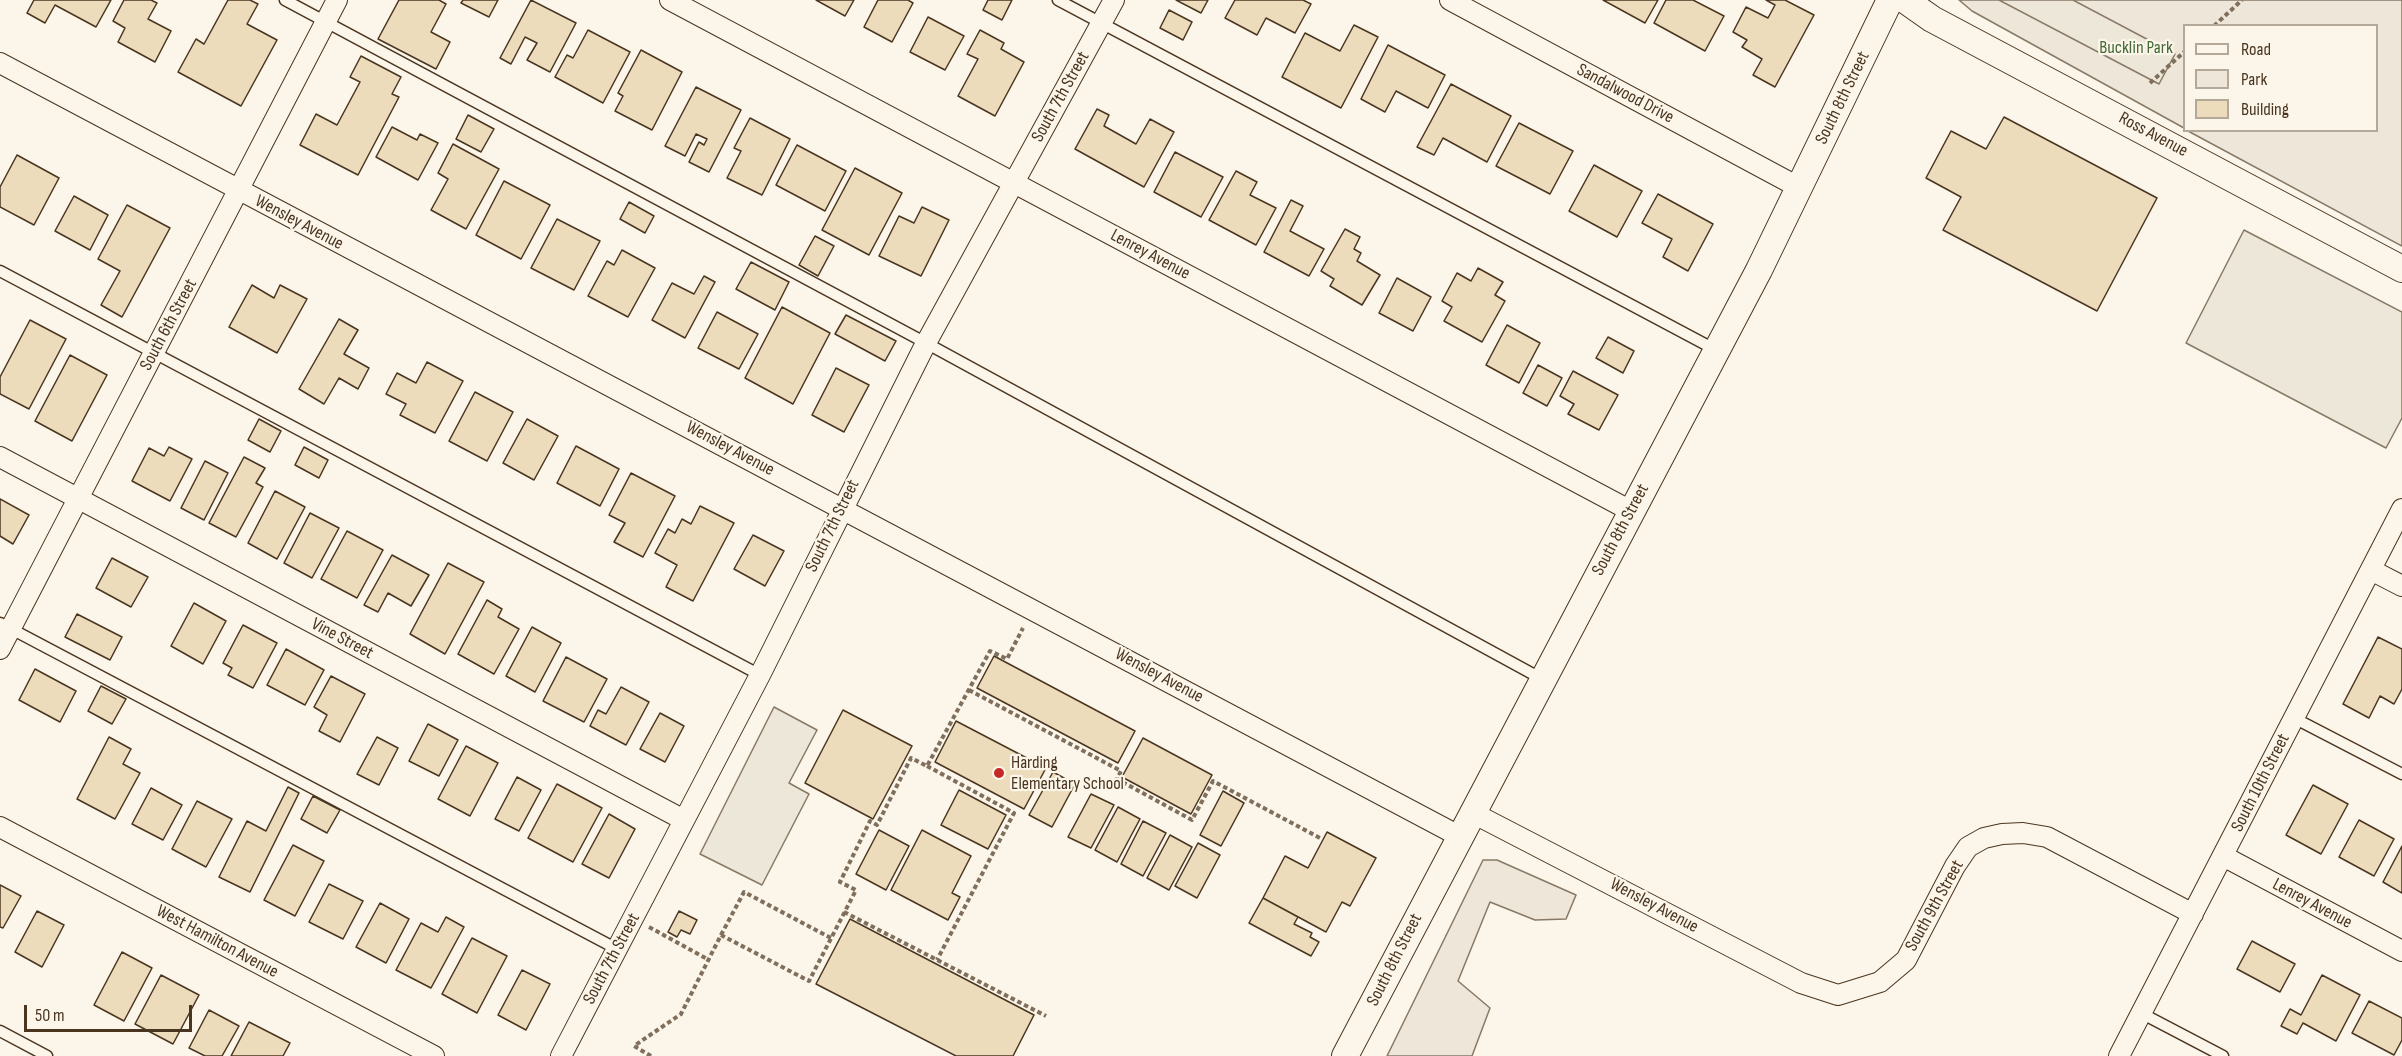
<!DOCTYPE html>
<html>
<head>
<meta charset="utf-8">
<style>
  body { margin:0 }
  #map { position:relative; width:2402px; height:1056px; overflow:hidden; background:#fbf6e9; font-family:"Sofia Sans Condensed",sans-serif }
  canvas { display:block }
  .legend { position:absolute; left:2183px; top:24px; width:195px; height:108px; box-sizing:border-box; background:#fbf6e9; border:2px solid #b4a999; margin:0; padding:8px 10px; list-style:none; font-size:18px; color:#4a3520 }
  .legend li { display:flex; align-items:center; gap:12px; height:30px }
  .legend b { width:30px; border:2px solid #b4a999 }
  .scale { position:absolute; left:24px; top:1005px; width:168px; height:27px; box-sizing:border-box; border:3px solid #4a3520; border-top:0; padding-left:8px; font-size:18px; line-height:21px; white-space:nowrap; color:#4a3520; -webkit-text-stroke:4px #fbf6e9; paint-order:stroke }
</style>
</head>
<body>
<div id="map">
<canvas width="2402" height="1056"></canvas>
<ul class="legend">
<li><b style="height:8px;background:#fbf6e9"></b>Road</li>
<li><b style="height:16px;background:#ede6d9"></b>Park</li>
<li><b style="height:16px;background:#ecdcbc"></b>Building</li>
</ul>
<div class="scale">50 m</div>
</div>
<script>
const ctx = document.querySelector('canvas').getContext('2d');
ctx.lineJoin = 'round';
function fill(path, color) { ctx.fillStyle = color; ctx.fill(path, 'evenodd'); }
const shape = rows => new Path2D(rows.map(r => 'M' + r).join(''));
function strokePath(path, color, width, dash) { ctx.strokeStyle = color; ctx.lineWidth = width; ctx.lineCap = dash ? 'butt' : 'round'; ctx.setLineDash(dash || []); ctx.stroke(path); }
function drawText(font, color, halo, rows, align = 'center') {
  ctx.font = font + ' "Sofia Sans Condensed",sans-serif'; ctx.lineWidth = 4.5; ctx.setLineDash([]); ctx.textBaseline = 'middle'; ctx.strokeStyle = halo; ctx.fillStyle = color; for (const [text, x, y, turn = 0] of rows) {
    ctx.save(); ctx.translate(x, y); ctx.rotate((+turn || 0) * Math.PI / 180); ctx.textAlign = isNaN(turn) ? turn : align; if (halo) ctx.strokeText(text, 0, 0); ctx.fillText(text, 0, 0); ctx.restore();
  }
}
const green = shape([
  [1959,0,2402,0,2402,246,2188,131,2376,130,2376,26,2184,26,2184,128,1972,11,1959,0],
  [1483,860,1497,860,1576,895,1566,919,1535,920,1490,902,1458,981,1490,1008,1472,1056,1387,1056,1483,860]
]);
fill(green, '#ede6d9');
strokePath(green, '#887966', 1.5);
const parking = shape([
  [1999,0,2073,0,2175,54,2159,84,1999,0],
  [2244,230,2402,312,2402,418,2386,448,2186,343,2244,230],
  [774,707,817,730,789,783,809,794,762,885,700,854,774,707]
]);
fill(parking, '#ede7d9');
strokePath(parking, '#887966', 1.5);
const building = shape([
  [34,0,111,0,96,27,55,5,45,23,27,13,34,0],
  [124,0,151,0,157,3,148,19,171,31,155,62,118,42,125,28,113,21,124,0],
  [228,0,250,0,258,4,247,24,277,40,241,106,178,72,196,39,204,44,228,0],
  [399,0,439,0,446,4,431,32,450,42,436,69,378,39,399,0],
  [463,0,498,0,489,17,461,3,463,0],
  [531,0,576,23,550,72,527,60,537,43,525,37,511,64,500,58,531,0],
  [816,0,854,0,845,16,816,0],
  [878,0,908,0,913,3,892,42,864,27,878,0],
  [988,0,1012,0,1002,20,983,10,988,0],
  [1176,0,1208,0,1201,13,1176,0],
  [1235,0,1303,0,1311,4,1295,33,1266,18,1257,35,1225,18,1235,0],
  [1603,0,1658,0,1645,23,1603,0],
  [1666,0,1693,0,1724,16,1705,51,1654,23,1666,0],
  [1766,0,1785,0,1814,15,1775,87,1753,75,1762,59,1742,47,1747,40,1733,32,1746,7,1768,18,1775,5,1766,0],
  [1169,10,1192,22,1183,40,1160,28,1169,10],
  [928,17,964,36,945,70,910,52,928,17],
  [1354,25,1378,37,1341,108,1282,77,1305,33,1340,51,1354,25],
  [588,30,630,52,603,103,555,77,567,55,573,58,588,30],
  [980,30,1004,43,1001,49,1024,62,995,116,958,96,978,59,967,54,980,30],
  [1388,45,1445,75,1428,108,1396,91,1385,112,1361,99,1388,45],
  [641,50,682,72,652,130,615,111,623,96,618,93,641,50],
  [361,56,401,77,392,94,399,97,358,175,300,145,316,114,337,125,360,82,350,77,361,56],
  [1451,84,1511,116,1487,162,1443,138,1434,155,1417,147,1451,84],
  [696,87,741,110,709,172,689,162,699,142,704,145,707,139,696,134,685,156,665,146,696,87],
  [1097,109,1109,115,1104,126,1136,144,1150,119,1174,132,1144,187,1075,149,1097,109],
  [468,115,494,129,481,152,456,139,468,115],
  [2004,117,2157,198,2097,311,1943,230,1961,197,1926,178,1951,131,1986,149,2004,117],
  [750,118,790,139,762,195,727,178,741,151,734,148,750,118],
  [1519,123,1573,151,1550,194,1496,166,1519,123],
  [392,127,417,140,420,134,438,143,418,180,376,157,392,127],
  [453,144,499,169,466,229,431,210,448,179,438,173,453,144],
  [797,145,846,171,825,211,776,185,797,145],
  [1175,152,1223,177,1201,217,1154,192,1175,152],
  [17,155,59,178,34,225,0,207,0,187,17,155],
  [1594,165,1642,191,1617,237,1569,211,1594,165],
  [855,168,902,193,869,255,822,230,855,168],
  [1236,171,1257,182,1250,195,1276,208,1256,245,1209,220,1236,171],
  [504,181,550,205,521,259,476,235,504,181],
  [1658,194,1713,224,1688,271,1663,257,1672,239,1642,223,1658,194],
  [74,196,108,215,90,250,55,231,74,196],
  [1291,200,1303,206,1290,231,1324,249,1309,276,1264,252,1291,200],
  [629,202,654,216,645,233,620,219,629,202],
  [127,205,170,228,122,317,101,305,120,271,98,259,127,205],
  [922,207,949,220,921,276,879,256,899,216,914,223,922,207],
  [557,219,600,241,574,290,531,268,557,219],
  [1345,229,1360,237,1354,249,1361,253,1357,261,1380,275,1362,305,1330,286,1334,279,1321,271,1345,229],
  [815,236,834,246,818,276,799,265,815,236],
  [622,250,655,268,628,317,588,296,607,261,614,265,622,250],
  [751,262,789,282,775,310,736,289,751,262],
  [1478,268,1503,282,1495,295,1505,301,1482,342,1444,321,1452,307,1442,301,1457,273,1471,281,1478,268],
  [704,276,715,282,685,338,652,320,672,283,694,294,704,276],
  [1397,278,1431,297,1413,331,1379,313,1397,278],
  [252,285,274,298,280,285,307,299,277,353,229,327,252,285],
  [782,307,830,333,793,404,745,378,782,307],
  [717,312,758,334,739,369,698,348,717,312],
  [846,315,896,341,885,361,835,334,846,315],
  [339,319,358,330,344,354,369,368,358,389,339,378,324,404,299,389,339,319],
  [30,320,66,339,29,409,0,394,0,377,30,320],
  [1507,325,1540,343,1519,383,1486,365,1507,325],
  [1608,337,1634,351,1623,373,1596,358,1608,337],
  [70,355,107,375,72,441,35,421,70,355],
  [427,362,463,381,435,433,400,415,406,404,386,394,397,373,416,383,427,362],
  [1538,365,1562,378,1547,406,1523,393,1538,365],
  [836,368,869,385,844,432,812,415,836,368],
  [1573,371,1618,395,1599,430,1568,414,1574,404,1560,396,1573,371],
  [475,392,513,412,487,461,449,441,475,392],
  [259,419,281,431,270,452,248,440,259,419],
  [527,419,558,436,534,480,503,463,527,419],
  [576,446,619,469,600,506,557,483,576,446],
  [169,447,192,459,170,501,132,481,149,448,164,456,169,447],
  [304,447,328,460,319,478,295,465,304,447],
  [244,457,265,468,256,483,263,487,236,537,209,523,244,457],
  [205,461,228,473,204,520,181,508,205,461],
  [631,473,675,496,643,557,614,542,625,523,609,515,631,473],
  [275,491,305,507,277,559,248,543,275,491],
  [0,499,29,515,13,544,0,536,0,499],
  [700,506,734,523,693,601,666,587,677,565,655,553,668,529,675,533,682,519,691,524,700,506],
  [310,513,339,528,312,578,284,563,310,513],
  [347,531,383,550,357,598,321,579,347,531],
  [753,535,784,551,765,586,734,569,753,535],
  [392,555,429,575,411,606,388,593,378,612,364,605,392,555],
  [112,558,148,577,131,607,96,588,112,558],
  [448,563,484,582,445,654,410,634,448,563],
  [487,600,502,609,498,617,519,629,494,674,458,654,487,600],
  [194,603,226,621,203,664,171,646,194,603],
  [77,614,122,637,110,660,65,637,77,614],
  [243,625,277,643,253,688,228,675,232,668,223,663,243,625],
  [532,627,561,643,535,692,506,676,532,627],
  [2378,637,2402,649,2402,689,2394,704,2380,696,2369,718,2343,704,2378,637],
  [286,649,324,670,305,705,267,685,286,649],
  [994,656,1135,731,1118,763,977,688,994,656],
  [566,657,607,679,584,722,543,701,566,657],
  [35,669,76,691,60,722,19,700,35,669],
  [331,676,365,694,340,742,319,731,327,715,314,707,331,676],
  [101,686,126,699,112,724,88,711,101,686],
  [621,687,649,702,626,745,590,726,598,710,606,714,621,687],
  [843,710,912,746,873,819,805,783,843,710],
  [660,713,684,726,665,762,640,749,660,713],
  [956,721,1046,768,1024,809,935,762,956,721],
  [428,724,458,740,439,776,409,761,428,724],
  [109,737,131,749,123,764,140,773,115,819,77,799,109,737],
  [377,737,398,748,379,785,357,774,377,737],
  [1143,738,1212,775,1191,814,1122,777,1143,738],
  [466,746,498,763,470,816,438,799,466,746],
  [1053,772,1075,784,1052,827,1029,815,1053,772],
  [517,777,541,790,519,831,495,819,517,777],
  [557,784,602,808,573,862,528,838,557,784],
  [2313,785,2348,804,2321,854,2286,835,2313,785],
  [288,787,299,793,250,892,219,877,247,821,266,831,288,787],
  [151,788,182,805,163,840,132,824,151,788],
  [959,790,1006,815,988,849,941,825,959,790],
  [1223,791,1244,803,1221,846,1200,835,1223,791],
  [1091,794,1114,805,1091,848,1068,837,1091,794],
  [313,796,340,810,327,833,301,819,313,796],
  [197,801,232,819,206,867,172,849,197,801],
  [1118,807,1140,819,1117,862,1095,850,1118,807],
  [609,814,635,829,609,878,582,864,609,814],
  [2359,820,2394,839,2374,876,2339,857,2359,820],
  [1143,821,1166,833,1143,876,1121,864,1143,821],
  [879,830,909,846,886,890,856,874,879,830],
  [922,830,971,856,952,893,960,897,948,920,891,890,922,830],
  [1327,832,1376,858,1350,906,1342,902,1326,932,1263,898,1285,856,1308,868,1327,832],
  [1170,835,1192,847,1169,890,1147,878,1170,835],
  [1198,843,1220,855,1197,898,1175,886,1198,843],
  [293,845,324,861,295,916,264,900,293,845],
  [2402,846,2402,893,2383,882,2402,846],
  [329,884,363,901,343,939,309,922,329,884],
  [0,885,21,896,3,928,0,927,0,885],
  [1263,898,1298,917,1294,924,1312,933,1310,937,1319,942,1311,956,1249,923,1263,898],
  [380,903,409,919,386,963,356,947,380,903],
  [37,911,64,925,42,967,15,952,37,911],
  [679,911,697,920,690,934,681,930,677,937,668,932,679,911],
  [446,917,464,927,431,988,396,970,421,923,438,932,446,917],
  [850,919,1034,1015,1013,1056,956,1056,816,984,850,919],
  [472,938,507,956,477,1013,442,994,472,938],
  [2252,941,2295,964,2280,992,2237,969,2252,941],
  [122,952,152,968,124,1021,94,1005,122,952],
  [522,970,550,984,526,1030,498,1015,522,970],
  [161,975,199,995,173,1044,135,1024,161,975],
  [2322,975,2360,995,2336,1041,2303,1023,2297,1034,2281,1026,2290,1009,2301,1015,2322,975],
  [2369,1001,2402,1018,2402,1040,2394,1055,2352,1033,2369,1001],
  [209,1010,239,1026,222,1056,205,1056,189,1048,209,1010],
  [249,1022,290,1043,283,1056,231,1056,249,1022]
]);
fill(building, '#ecdcbc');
strokePath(building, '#4a3520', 1.5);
const service = shape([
  [285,0,926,343,1542,679],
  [1058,0,1716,350],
  [0,271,760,675],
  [0,623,617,949],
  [2294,718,2402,774],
  [2141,1013,2223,1056],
  [0,1031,47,1056]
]);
const minor = shape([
  [670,0,1631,511],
  [1450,0,1800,188],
  [0,63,1459,836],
  [0,457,684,820],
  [2371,570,2402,586],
  [0,649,337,0],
  [1471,812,1801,983,1838,995,1880,982,1906,960,1955,866,1968,847,1984,838,2002,834,2023,833,2047,837,2193,914],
  [0,827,434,1056],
  [2223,856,2402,951],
  [561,1056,760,675,926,343,1114,0],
  [2119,1056,2402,509]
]);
const tertiary = shape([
  [1905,0,1932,19,2402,269],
  [1345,1056,1759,270,1890,0]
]);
strokePath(service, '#4a3520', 13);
strokePath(minor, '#4a3520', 22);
strokePath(tertiary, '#4a3520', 28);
strokePath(shape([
  [2214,26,2242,0],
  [2150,83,2184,52],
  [969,690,1121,771,1117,779,1192,820,1213,781,1320,838],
  [927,766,1014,813,937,960],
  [844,912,1046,1016],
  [649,927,709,960],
  [721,935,744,892,831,938],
  [651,1056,634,1046,681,1014,721,935,809,981,856,890,840,882,870,821,877,825,911,758,927,766,990,651,1007,659,1023,628]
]), '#7f6f5c', 4, [4.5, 3]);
strokePath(service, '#fbf6e9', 10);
strokePath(minor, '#fbf6e9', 20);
strokePath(tertiary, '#fbf6e9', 26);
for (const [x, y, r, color] of [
  [999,773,6,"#c62828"]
]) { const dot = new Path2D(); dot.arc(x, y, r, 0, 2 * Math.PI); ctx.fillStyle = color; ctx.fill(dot); strokePath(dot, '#fbf6e9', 2); }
drawText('18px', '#436837', '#fbf6e9', [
  ["Bucklin Park",2136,48]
]);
drawText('18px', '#4a3520', '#fbf6e9', [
  ["Sandalwood Drive",1625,94,28],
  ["South 7th Street",1061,97,-61],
  ["South 8th Street",1843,98,-64],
  ["Ross Avenue",2153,135,28],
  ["Wensley Avenue",299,223,28],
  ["Lenrey Avenue",1150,255,28],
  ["South 6th Street",169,325,-62],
  ["Wensley Avenue",730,449,28],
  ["South 7th Street",833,526,-64],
  ["South 8th Street",1621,530,-62],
  ["Vine Street",342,639,28],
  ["Wensley Avenue",1159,676,28],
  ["South 10th Street",2261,783,-63],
  ["Lenrey Avenue",2312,904,28],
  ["Wensley Avenue",1654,906,28],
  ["South 9th Street",1935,906,-61],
  ["West Hamilton Avenue",217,942,28],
  ["South 7th Street",612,959,-62],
  ["South 8th Street",1395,960,-63]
]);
drawText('18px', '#4a3520', '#fbf6e9', [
  ["Harding",1011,763],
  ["Elementary School",1011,784]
], 'left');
</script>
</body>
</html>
